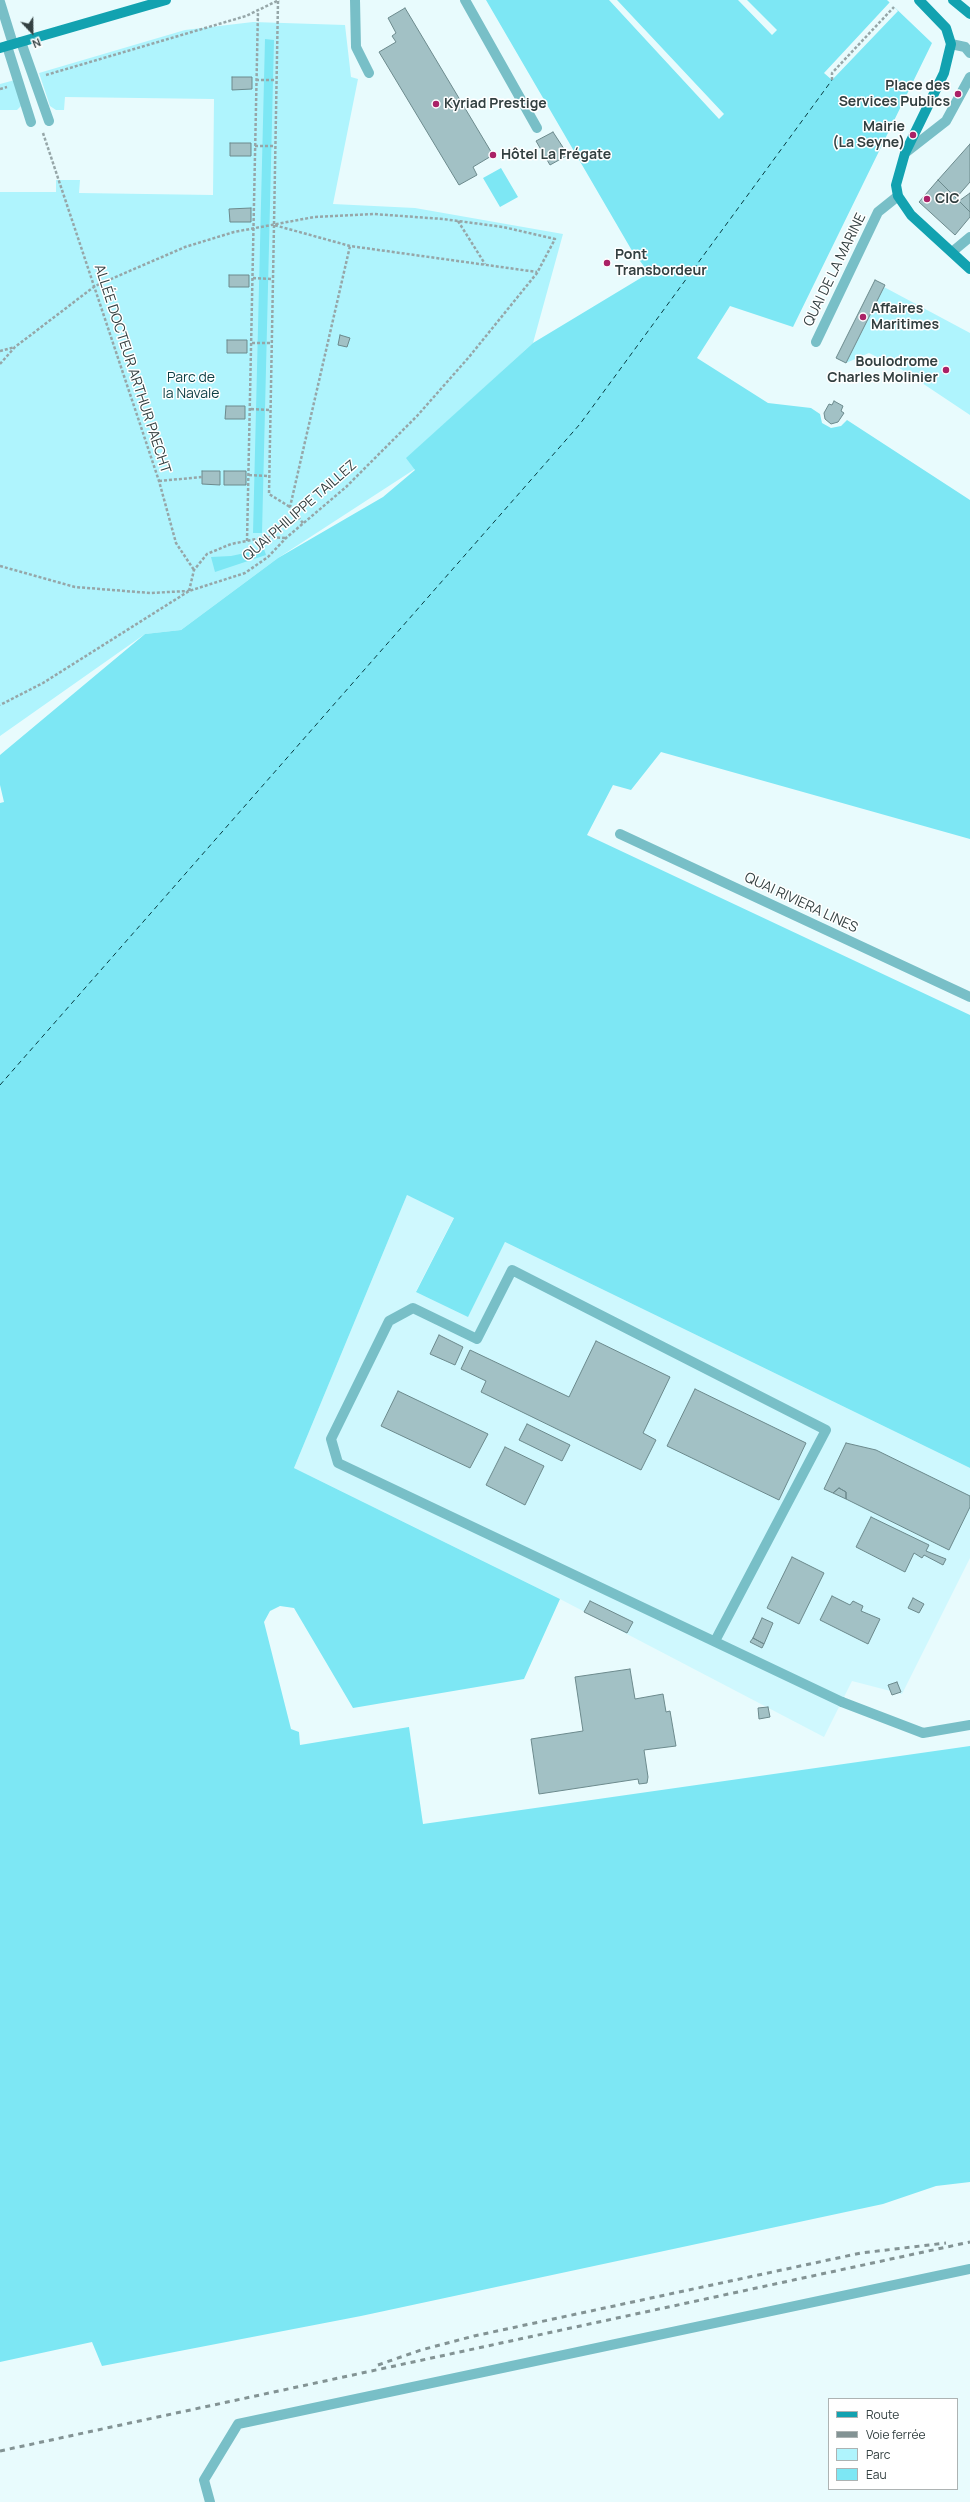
<!DOCTYPE html>
<html>
<head>
<meta charset="utf-8">
<style>
  body { margin:0 }
  #map { position:relative; width:970px; height:2502px; overflow:hidden; background:#e8fbfd; font-family:Manrope,sans-serif }
  canvas { display:block }
  .legend { position:absolute; left:828px; top:2398px; width:130px; height:92px; box-sizing:border-box; background:#fff; border:1px solid #adb3b3; margin:0; padding:5px 7px; list-style:none; font-size:12px; color:#334041 }
  .legend li { display:flex; align-items:center; gap:8px; height:20px }
  .legend b { width:20px; border:1px solid #adb3b3 }
  .north { position:absolute; left:12px; top:12px; width:40px; height:40px; -webkit-text-stroke:3px #fff; paint-order:stroke; rotate:158deg; font-size:11px; font-weight:700; line-height:16px; text-align:center; color:#334041 }
  .north::after { content:''; display:block; margin:auto; width:14px; height:18px; background:#334041; clip-path:polygon(50% 0,100% 100%,50% 72%,0 100%) }
</style>
</head>
<body>
<div id="map">
<canvas width="970" height="2502"></canvas>
<ul class="legend">
<li><b style="height:5px;background:#12a2b0"></b>Route</li>
<li><b style="height:5px;background:#839394"></b>Voie ferrée</li>
<li><b style="height:11px;background:#aff4fd"></b>Parc</li>
<li><b style="height:11px;background:#7de7f4"></b>Eau</li>
</ul>
<div class="north">N</div>
</div>
<script>
const ctx = document.querySelector('canvas').getContext('2d');
ctx.lineJoin = 'round';
function fill(path, color) { ctx.fillStyle = color; ctx.fill(path, 'evenodd'); }
const shape = rows => new Path2D(rows.map(r => 'M' + r).join(''));
function strokePath(path, color, width, dash) { ctx.strokeStyle = color; ctx.lineWidth = width; ctx.lineCap = dash ? 'butt' : 'round'; ctx.setLineDash(dash || []); ctx.stroke(path); }
function drawText(font, color, halo, rows, align = 'center') {
  ctx.font = font + ' Manrope,sans-serif'; ctx.lineWidth = 3; ctx.setLineDash([]); ctx.textBaseline = 'middle'; ctx.strokeStyle = halo; ctx.fillStyle = color; for (const [text, x, y, turn = 0] of rows) {
    ctx.save(); ctx.translate(x, y); ctx.rotate((+turn || 0) * Math.PI / 180); ctx.textAlign = isNaN(turn) ? turn : align; if (halo) ctx.strokeText(text, 0, 0); ctx.fillText(text, 0, 0); ctx.restore();
  }
}
fill(shape([
  [407,1195,454,1217,416,1291,468,1316,505,1242,970,1468,970,1558,902,1694,852,1681,824,1737,560,1599,294,1468]
]), '#cff8fe');
fill(shape([
  [253,22,345,25,351,77,358,79,333,204,415,208,563,234,533,343,407,458,415,469,278,558,181,630,145,634,0,736,0,192,56,192,56,180,80,180,79,193,213,195,214,99,65,97,64,110,56,110,50,106,39,73,185,30],
  [15,80,21,106,17,110,0,110,0,84],
  [884,287,970,333,970,415,901,369,869,353,846,363]
]), '#aff4fd');
fill(shape([
  [486,0,887,0,932,43,793,327,730,306,697,358,768,403,811,408,820,414,822,423,831,428,841,426,847,420,970,500,970,839,661,752,631,790,613,785,587,835,970,1015,970,1468,505,1242,468,1317,416,1292,454,1218,407,1195,294,1468,560,1599,524,1679,353,1708,294,1608,280,1606,270,1611,264,1622,291,1729,299,1732,300,1745,409,1727,423,1824,970,1746,970,2182,936,2186,883,2204,361,2316,102,2366,92,2342,0,2362,0,803,4,802,0,785,0,755,145,634,181,630,278,558,383,497,415,470,406,458,533,343,649,273,631,249],
  [265,39,274,40,262,533,253,533],
  [501,168,518,197,500,207,483,178],
  [264,549,266,555,215,572,211,557,231,556]
]), '#7de7f4');
fill(shape([
  [609,0,617,0,724,114,719,119],
  [738,0,747,0,777,30,772,35],
  [890,2,898,11,832,80,824,73]
]), '#e8fbfd');
strokePath(shape([
  [0,1085,580,424,832,80]
]), '#083c42', 1, [5, 4]);
const building = shape([
  [405,8,493,155,473,167,477,175,459,185,379,52,396,42,392,36,396,33,388,18,405,8],
  [232,77,252,77,252,89,232,90,232,77],
  [553,132,568,155,550,165,536,141,553,132],
  [230,143,251,143,251,156,230,156,230,143],
  [970,144,970,182,956,198,938,180,970,144],
  [938,180,970,212,970,217,955,235,919,202,938,180],
  [970,193,970,212,959,201,970,193],
  [251,208,251,222,230,222,229,209,251,208],
  [229,275,249,275,249,287,229,287,229,275],
  [875,280,885,285,846,363,836,358,875,280],
  [340,335,350,338,347,347,338,345,340,335],
  [227,340,247,340,247,353,227,353,227,340],
  [834,401,843,406,841,411,844,413,838,422,831,424,825,419,824,413,829,404,832,405,834,401],
  [226,406,245,406,245,419,225,419,226,406],
  [202,471,220,471,220,485,202,484,202,471],
  [224,471,246,471,246,485,224,485,224,471],
  [439,1335,463,1347,455,1365,430,1354,439,1335],
  [596,1341,670,1377,643,1433,656,1440,641,1470,481,1392,486,1381,461,1369,470,1350,569,1397,596,1341],
  [695,1389,806,1443,779,1500,667,1446,695,1389],
  [398,1391,488,1434,470,1468,381,1426,398,1391],
  [527,1424,570,1445,562,1461,519,1440,527,1424],
  [846,1443,876,1450,970,1496,970,1507,949,1550,846,1499,846,1492,839,1488,833,1493,824,1489,846,1443],
  [505,1447,544,1466,525,1505,486,1485,505,1447],
  [839,1488,846,1492,846,1499,833,1493,839,1488],
  [871,1517,929,1545,926,1551,946,1559,943,1565,924,1555,922,1558,914,1553,905,1572,856,1547,871,1517],
  [792,1557,824,1573,799,1624,767,1608,792,1557],
  [832,1596,850,1605,853,1601,863,1606,861,1611,880,1619,868,1644,820,1620,832,1596],
  [913,1598,924,1604,919,1613,908,1608,913,1598],
  [590,1601,633,1622,627,1633,584,1612,590,1601],
  [762,1618,773,1623,764,1644,753,1638,762,1618],
  [753,1638,764,1644,762,1648,750,1642,753,1638],
  [630,1669,635,1699,663,1694,666,1712,670,1711,676,1746,644,1750,648,1777,647,1783,639,1784,638,1779,539,1794,531,1739,583,1731,575,1677,630,1669],
  [897,1682,901,1692,892,1695,888,1685,897,1682],
  [768,1707,770,1717,759,1719,758,1708,768,1707]
]);
fill(building, '#a2c1c5');
strokePath(building, '#6c8a8d', 1);
strokePath(shape([
  [278,1,274,225,350,246,537,272],
  [46,75,246,16,279,0],
  [256,80,276,80],
  [832,80,832,73,894,7],
  [0,89,7,87],
  [43,133,159,481,176,543,194,570],
  [255,146,275,146],
  [458,221,485,264],
  [274,225,269,494,290,507],
  [253,278,273,279],
  [252,343,272,343],
  [0,351,15,347],
  [0,364,15,347,95,286,185,247,234,232,314,217,374,214,443,219,503,227,555,239,537,273,469,357,417,416,346,487,286,538,268,557,245,573,189,591,43,683,0,705],
  [251,409,270,410],
  [249,475,269,476],
  [159,481,202,477],
  [303,523,290,507,350,246],
  [247,541,258,10],
  [0,566,75,587,150,593,188,591],
  [189,591,194,570,207,554,231,544,267,537,286,538]
]), '#96a6a8', 2.5, [3, 2]);
strokePath(shape([
  [355,0,356,47,369,73],
  [465,0,537,128],
  [21,42,49,121],
  [951,44,965,47,970,53],
  [7,46,31,122],
  [905,153,946,121,970,77],
  [816,342,878,212,898,196],
  [620,834,970,997],
  [715,1641,826,1430,512,1270,477,1339,413,1308,389,1321,331,1439,338,1463,842,1702],
  [210,2502,204,2480,238,2424,970,2269]
]), '#78bfc7', 10);
strokePath(shape([
  [0,2,13,44],
  [952,252,970,237],
  [842,1702,923,1733,970,1725]
]), '#78bfc7', 10);
strokePath(shape([
  [919,0,946,28,951,44,944,73,905,153,896,185,898,196,911,215,970,269],
  [953,0,970,14],
  [0,48,166,0]
]), '#12a2b0', 10);
strokePath(shape([
  [378,2365,421,2350,474,2336,861,2253,946,2243],
  [0,2451,970,2242]
]), '#839394', 3, [5, 5]);
for (const [x, y, r, color] of [
  [958,94,4,"#aa2166"],
  [436,104,4,"#aa2166"],
  [913,135,4,"#aa2166"],
  [493,155,4,"#aa2166"],
  [927,199,4,"#aa2166"],
  [607,263,4,"#aa2166"],
  [863,317,4,"#aa2166"],
  [946,370,4,"#aa2166"]
]) { const dot = new Path2D(); dot.arc(x, y, r, 0, 2 * Math.PI); ctx.fillStyle = color; ctx.fill(dot); strokePath(dot, '#fff', 1.5); }
drawText('bold 14px', '#334041', '#fff', [
  ["Place des",950,86,"right"],
  ["Services Publics",950,102,"right"],
  ["Kyriad Prestige",444,104],
  ["Mairie",905,127,"right"],
  ["(La Seyne)",905,143,"right"],
  ["Hôtel La Frégate",501,155],
  ["CIC",935,199],
  ["Pont",615,255],
  ["Transbordeur",615,271],
  ["Affaires",871,309],
  ["Maritimes",871,325],
  ["Boulodrome",938,362,"right"],
  ["Charles Molinier",938,378,"right"]
], 'left');
drawText('14px', '#334041', '#fff', [
  ["QUAI DE LA MARINE",835,270,-64],
  ["ALLÉE DOCTEUR ARTHUR PAECHT",132,369,72],
  ["QUAI PHILIPPE TAILLEZ",300,511,-41],
  ["QUAI RIVIERA LINES",801,903,25]
]);
drawText('14px', '#0b3e44', '#fff', [
  ["Parc de",191,378],
  ["la Navale",191,394]
]);
</script>
</body>
</html>
